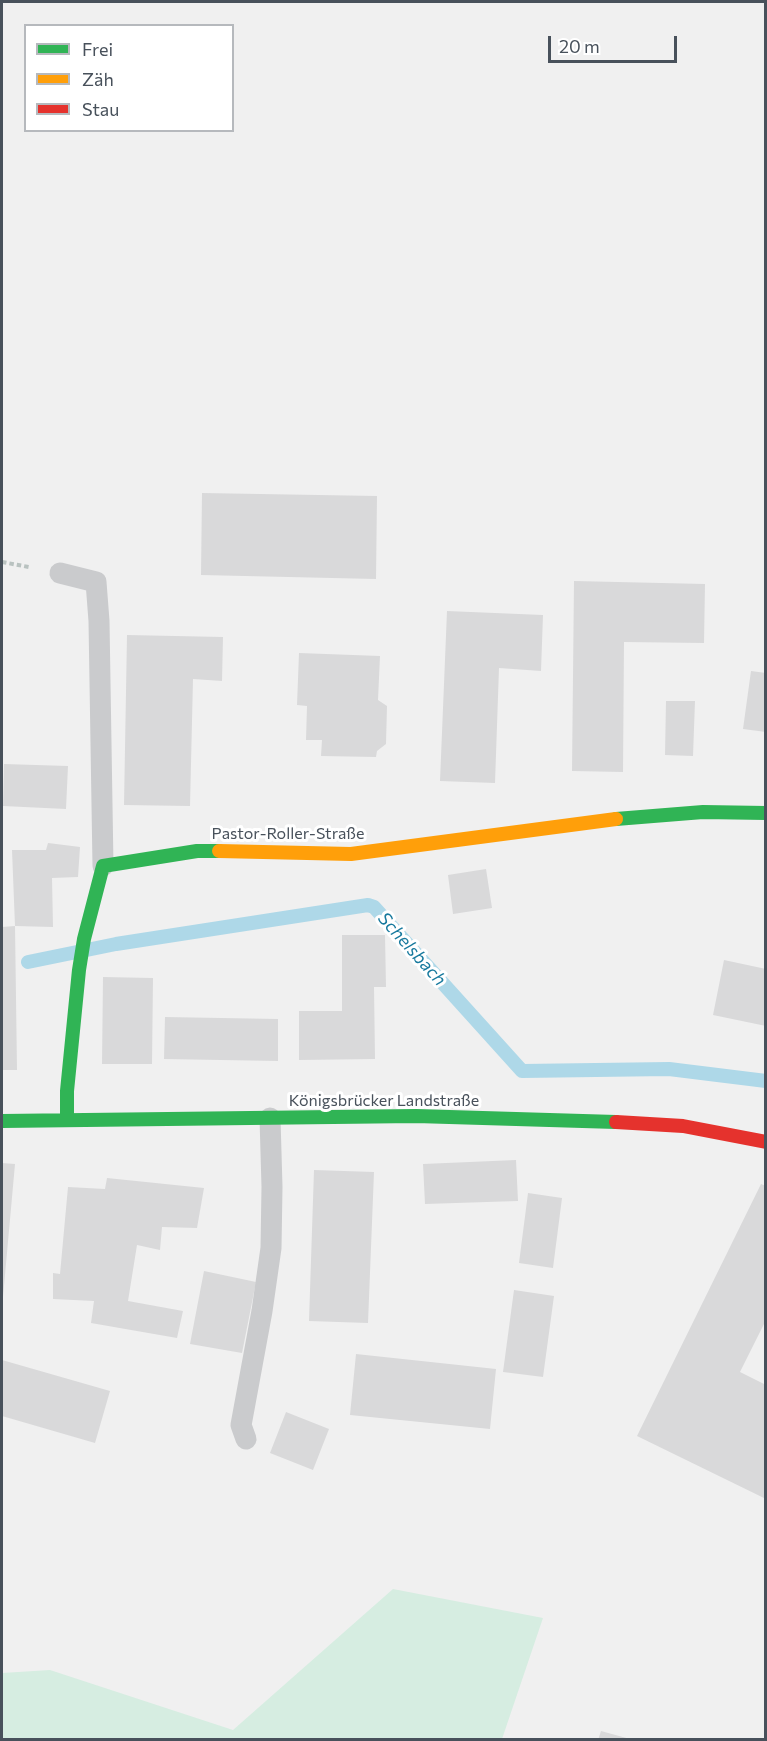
<!DOCTYPE html>
<html>
<head>
<meta charset="utf-8">
<style>
  body { margin:0 }
  #map { position:relative; width:767px; height:1741px; overflow:hidden; background:#f0f0f0; font-family:Commissioner,sans-serif }
  canvas { display:block }
  .frame { position:absolute; inset:0; border:3px solid #48515b; pointer-events:none }
  .legend { position:absolute; left:24px; top:24px; width:210px; height:108px; box-sizing:border-box; background:#fff; border:2px solid #b6b9bd; margin:0; padding:8px 10px; list-style:none; font-size:18px; color:#48515b }
  .legend li { display:flex; align-items:center; gap:12px; height:30px }
  .legend b { width:30px; border:2px solid #b6b9bd }
  .scale { position:absolute; left:548px; top:36px; width:129px; height:27px; box-sizing:border-box; border:3px solid #48515b; border-top:0; padding-left:8px; font-size:18px; line-height:21px; white-space:nowrap; color:#48515b; -webkit-text-stroke:4px #fff; paint-order:stroke }
</style>
</head>
<body>
<div id="map">
<canvas width="767" height="1741"></canvas>
<div class="frame"></div>
<ul class="legend">
<li><b style="height:8px;background:#30b455"></b>Frei</li>
<li><b style="height:8px;background:#ff9f0a"></b>Zäh</li>
<li><b style="height:8px;background:#e5322d"></b>Stau</li>
</ul>
<div class="scale">20 m</div>
</div>
<script>
const ctx = document.querySelector('canvas').getContext('2d');
ctx.lineJoin = 'round';
function fill(path, color) { ctx.fillStyle = color; ctx.fill(path, 'evenodd'); }
const shape = rows => new Path2D(rows.map(r => 'M' + r).join(''));
function strokePath(path, color, width, dash) { ctx.strokeStyle = color; ctx.lineWidth = width; ctx.lineCap = dash ? 'butt' : 'round'; ctx.setLineDash(dash || []); ctx.stroke(path); }
function drawText(font, color, halo, rows, align = 'center') {
  ctx.font = font + ' Commissioner,sans-serif'; ctx.lineWidth = 6; ctx.setLineDash([]); ctx.textBaseline = 'middle'; ctx.strokeStyle = halo; ctx.fillStyle = color; for (const [text, x, y, turn = 0] of rows) {
    ctx.save(); ctx.translate(x, y); ctx.rotate((+turn || 0) * Math.PI / 180); ctx.textAlign = isNaN(turn) ? turn : align; if (halo) ctx.strokeText(text, 0, 0); ctx.fillText(text, 0, 0); ctx.restore();
  }
}
fill(shape([
  [393,1589,543,1618,502,1739,2,1739,2,1673,50,1670,233,1730]
]), '#d6ede1');
strokePath(shape([
  [28,962,116,944,368,905,374,907,522,1071,669,1069,766,1081]
]), '#aed8e8', 14);
fill(shape([
  [202,493,377,496,376,579,201,575],
  [574,581,705,584,704,643,624,642,623,772,572,771],
  [447,611,543,615,541,671,499,668,495,783,440,781],
  [127,635,223,637,222,681,193,679,190,806,124,805],
  [299,653,380,656,378,700,387,706,386,744,377,751,376,757,321,756,322,740,306,740,307,706,297,705],
  [751,671,766,673,766,732,743,729],
  [666,701,695,701,693,756,665,755],
  [4,764,68,766,66,809,3,806],
  [48,843,80,847,78,877,52,878,53,927,15,926,12,850,46,850],
  [486,869,492,908,453,914,448,875],
  [15,926,17,1070,2,1070,2,927],
  [342,935,385,935,386,987,374,987,375,1059,299,1060,299,1011,342,1011],
  [724,960,766,969,766,1026,713,1015],
  [103,977,153,978,152,1064,102,1064],
  [165,1017,278,1019,278,1061,164,1059],
  [516,1160,518,1201,425,1204,423,1164],
  [2,1163,15,1164,3,1297,2,1297],
  [314,1170,374,1172,368,1323,309,1321],
  [107,1178,204,1188,197,1228,162,1227,160,1250,137,1245,128,1301,183,1311,177,1338,91,1323,94,1301,53,1299,53,1273,60,1274,68,1187,105,1189],
  [761,1184,766,1186,766,1320,740,1372,766,1385,766,1499,637,1436],
  [528,1193,562,1198,553,1268,519,1263],
  [204,1271,256,1282,242,1353,190,1344],
  [514,1290,554,1296,543,1377,503,1372],
  [356,1354,496,1369,490,1429,350,1415],
  [2,1360,110,1391,95,1443,2,1416],
  [286,1412,329,1429,313,1470,270,1453],
  [601,1731,630,1739,630,1740,598,1740]
]), '#d9d9da');
strokePath(shape([
  [2,562,29,567]
]), '#b9c2c0', 4, [4.5, 3]);
strokePath(shape([
  [60,573,96,582,99,621,103,866],
  [246,1439,241,1425,262,1311,271,1248,272,1187,270,1118]
]), '#cacbcd', 21);
strokePath(shape([
  [616,819,703,812,766,813],
  [67,1120,67,1091,79,970,84,939,103,866,197,851,219,851],
  [2,1121,416,1116,616,1122]
]), '#30b455', 14);
strokePath(shape([
  [219,851,351,854,616,819]
]), '#ff9f0a', 14);
strokePath(shape([
  [616,1122,683,1126,766,1142]
]), '#e5322d', 14);
drawText('16px', '#48515b', '#fff', [
  ["Pastor-Roller-Straße",288,834],
  ["Königsbrücker Landstraße",384,1101]
]);
drawText('italic 18px', '#187a9e', '#fff', [
  ["Schelsbach",412,949,48]
]);
</script>
</body>
</html>
